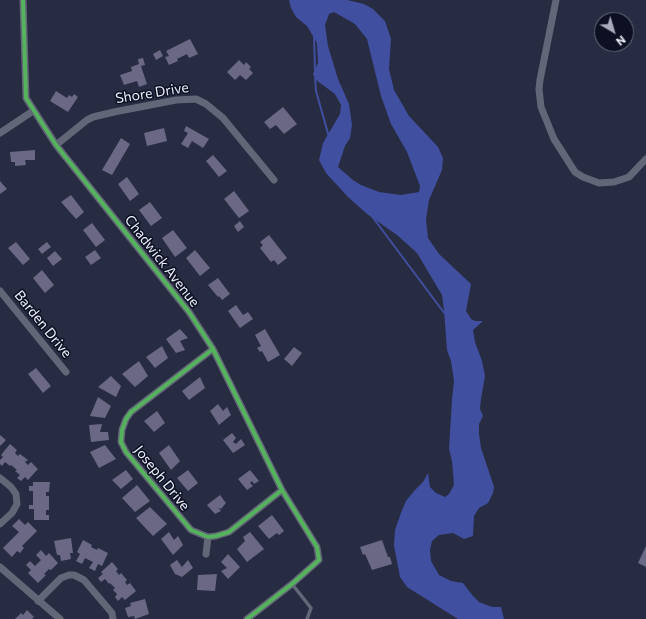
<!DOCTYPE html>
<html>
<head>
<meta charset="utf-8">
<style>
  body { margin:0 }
  #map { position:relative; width:646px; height:619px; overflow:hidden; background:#272c42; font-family:Commissioner,sans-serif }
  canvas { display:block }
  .north { position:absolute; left:594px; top:12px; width:40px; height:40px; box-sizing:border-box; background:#0c1022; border:1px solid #666978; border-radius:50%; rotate:142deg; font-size:11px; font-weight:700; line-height:16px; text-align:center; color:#eceffa }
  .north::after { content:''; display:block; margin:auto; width:14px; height:18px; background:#a7abba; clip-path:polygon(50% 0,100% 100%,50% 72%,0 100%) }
</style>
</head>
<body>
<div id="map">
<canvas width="646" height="619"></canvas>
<div class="north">N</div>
</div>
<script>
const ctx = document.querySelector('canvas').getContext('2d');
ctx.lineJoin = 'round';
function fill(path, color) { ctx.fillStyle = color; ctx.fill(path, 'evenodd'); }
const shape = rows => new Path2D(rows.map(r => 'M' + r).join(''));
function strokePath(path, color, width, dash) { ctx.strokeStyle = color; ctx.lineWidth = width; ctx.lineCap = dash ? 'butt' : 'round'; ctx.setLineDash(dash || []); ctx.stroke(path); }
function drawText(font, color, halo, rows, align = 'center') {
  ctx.font = font + ' Commissioner,sans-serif'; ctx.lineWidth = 3; ctx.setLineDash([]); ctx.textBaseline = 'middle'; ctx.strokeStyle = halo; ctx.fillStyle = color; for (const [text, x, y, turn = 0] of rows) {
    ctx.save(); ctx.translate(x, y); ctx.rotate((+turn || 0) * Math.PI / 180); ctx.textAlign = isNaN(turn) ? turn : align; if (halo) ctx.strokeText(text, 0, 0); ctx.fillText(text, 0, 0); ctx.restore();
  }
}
fill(shape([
  [289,0,347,0,364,4,373,9,385,21,391,39,389,69,394,90,409,116,438,147,443,158,442,170,429,200,426,219,428,238,439,254,471,284,466,311,471,319,475,321,483,321,473,330,475,342,482,361,485,376,481,399,480,409,483,416,479,424,479,434,481,448,494,487,493,493,488,503,479,508,474,516,473,536,464,539,453,533,439,535,432,541,430,550,431,561,439,575,451,581,463,583,473,596,479,602,492,607,501,607,504,619,458,619,407,587,400,577,394,546,395,530,402,510,406,501,415,490,423,482,428,473,430,487,436,493,445,497,449,494,454,485,452,461,449,449,452,399,454,381,451,361,447,350,444,310,442,295,417,253,397,235,367,214,348,197,326,173,319,160,323,143,340,114,341,105,335,94,316,80,313,74,318,63,317,43,307,26,296,17,291,8],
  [334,12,355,24,367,39,381,96,391,124,407,152,420,186,419,192,401,195,379,192,361,185,353,180,338,167,345,146,350,138,352,125,349,104,338,79,328,46,325,25,329,14]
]), '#404fa0');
strokePath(shape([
  [314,35,315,71],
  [315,77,316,91,329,137],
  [371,215,445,314]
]), '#404fa0', 2);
fill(shape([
  [190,39,198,54,189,58,187,54,177,59,178,61,169,65,165,57,169,56,166,51],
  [160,50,163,56,156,60,153,54],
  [143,58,145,65,141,66,147,84,139,87,137,81,124,85,120,75,132,71,131,67,139,64,138,59],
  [239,60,244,65,246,62,251,67,249,69,253,73,246,80,240,75,235,80,227,72],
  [56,91,67,98,69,95,72,97,74,94,78,97,68,112,50,101],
  [283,107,297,124,284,134,276,125,270,129,264,122],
  [186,126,209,139,203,148,192,141,188,148,181,144,188,133,184,131],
  [164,128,167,141,147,146,144,133],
  [121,138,130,144,112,175,102,170],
  [35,150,35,160,25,160,26,165,15,166,15,162,11,162,10,152],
  [213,155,227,171,219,177,206,161],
  [127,177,139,194,130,201,118,184],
  [0,181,7,189,0,194],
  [234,191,249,211,239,218,224,199],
  [71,195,84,212,76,219,61,202],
  [150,202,162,218,151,226,139,210],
  [240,221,244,227,238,232,234,226],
  [92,223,105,240,96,247,83,230],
  [173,230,187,248,175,257,162,238],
  [269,235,287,258,278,265,274,260,271,262,260,248,263,245,260,242],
  [16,242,30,259,23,265,8,248],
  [47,242,51,247,42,254,38,249],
  [95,250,101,258,91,265,85,257],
  [195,250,210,268,200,276,186,258],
  [55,251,62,259,53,266,47,258],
  [42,270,54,285,45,293,33,278],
  [218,278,230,294,222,300,219,296,218,297,208,285],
  [236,305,243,315,248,312,253,319,240,328,228,311],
  [180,329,188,338,180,341,185,350,176,353,166,339],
  [265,329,280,355,268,362,262,351,260,352,257,348,261,346,255,335],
  [162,346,168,358,155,368,146,357],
  [294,347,302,353,292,366,284,359],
  [139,361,148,376,135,387,122,374],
  [36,368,51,386,43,393,28,374],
  [111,376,121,386,116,397,98,387],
  [200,377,205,388,189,400,182,391],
  [98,397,111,406,105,418,90,416],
  [218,404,223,411,227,407,231,415,219,425,210,411],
  [157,411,165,423,154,432,144,421],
  [102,424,100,432,108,432,109,440,91,442,89,425],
  [232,433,236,438,233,442,236,444,241,439,245,445,233,453,223,440],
  [0,435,6,440,0,446],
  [10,444,17,450,15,453,18,456,20,454,28,460,25,462,28,465,31,462,38,469,28,480,25,477,21,481,17,478,20,475,15,471,17,470,11,465,10,466,5,462,2,466,0,464,0,460,3,457,1,455],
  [105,445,116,459,99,468,90,452],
  [169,445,180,461,171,470,159,453],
  [126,470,133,479,121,489,112,480],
  [188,470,198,483,188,491,177,478],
  [250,470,259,481,254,484,252,481,250,483,253,486,247,490,238,479],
  [33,482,50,482,49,492,46,492,46,496,49,496,49,510,46,510,46,515,49,515,49,520,34,520,34,509,29,509,29,505,33,505,33,491,29,491,29,486,33,486],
  [137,485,150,501,135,512,122,498],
  [220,495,226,503,221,509,218,507,221,511,215,514,207,505],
  [150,507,167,524,153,536,136,518],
  [272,515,284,531,279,535,277,533,269,539,258,526],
  [19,519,25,525,28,522,37,531,22,546,24,548,20,553,17,551,12,557,3,548,19,532,12,526],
  [169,532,174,540,178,536,183,545,173,555,161,539],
  [250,532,264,549,247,562,237,549,245,541,243,537],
  [71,538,73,553,70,553,71,559,61,561,60,555,57,555,54,541],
  [83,540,92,545,91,547,97,550,98,548,108,553,102,566,98,564,95,571,89,568,93,562,85,558,82,564,76,561,80,554,77,552],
  [382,540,388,557,390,557,392,564,372,570,365,554,363,555,360,547],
  [646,546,646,567,638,563],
  [41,550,46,556,49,553,58,563,51,570,49,569,44,574,46,575,38,583,28,573,31,570,26,565,30,561,35,566,41,560,36,555],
  [228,554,240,567,228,579,221,571,227,568,221,562],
  [177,560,182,567,188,560,193,568,182,577,175,574,170,565],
  [112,562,118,569,116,571,119,575,121,573,127,580,125,582,127,585,130,583,136,591,125,600,122,597,118,601,115,597,117,594,113,590,115,588,110,583,109,584,105,579,101,582,98,578,103,574,101,572],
  [217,574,215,591,197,590,198,575],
  [145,599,149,614,135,619,134,616,128,617,125,608,131,606,130,603],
  [27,610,34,617,32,619,15,619,21,613,23,615]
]), '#6a6885');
strokePath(shape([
  [292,584,311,608,307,619]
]), '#626677', 3.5);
strokePath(shape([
  [23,0,26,98,56,145,189,312,213,349,282,490,317,547,319,560,292,584,247,619],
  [556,0,540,80,539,89,541,107,554,139,575,172,583,177,599,183,614,182,629,177,646,159],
  [0,133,33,111],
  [56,145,87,120,93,117,114,112,176,100,196,99,206,104,223,118,274,180],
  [0,291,66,372],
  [213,349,131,412,126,419,122,430,121,442,126,452,191,530,208,537,216,536,229,532,282,490],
  [0,478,11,487,16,494,17,504,12,513,0,524],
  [206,554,208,537],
  [0,567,60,619],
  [38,601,61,578,69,575,74,575,84,580,112,613,113,619]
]), '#626677', 7);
strokePath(shape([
  [23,0,26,98,56,145,189,312,213,349,282,490,317,547,319,560,292,584,247,619],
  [213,349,131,412,126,419,122,430,121,442,126,452,191,530,208,537,216,536,229,532,282,490]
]), '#56b35d', 4);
drawText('14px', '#eceffa', '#0c1022', [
  ["Shore Drive",152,93,-9],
  ["Chadwick Avenue",162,261,52],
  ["Barden Drive",43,324,51],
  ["Joseph Drive",162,478,51]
]);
</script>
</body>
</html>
